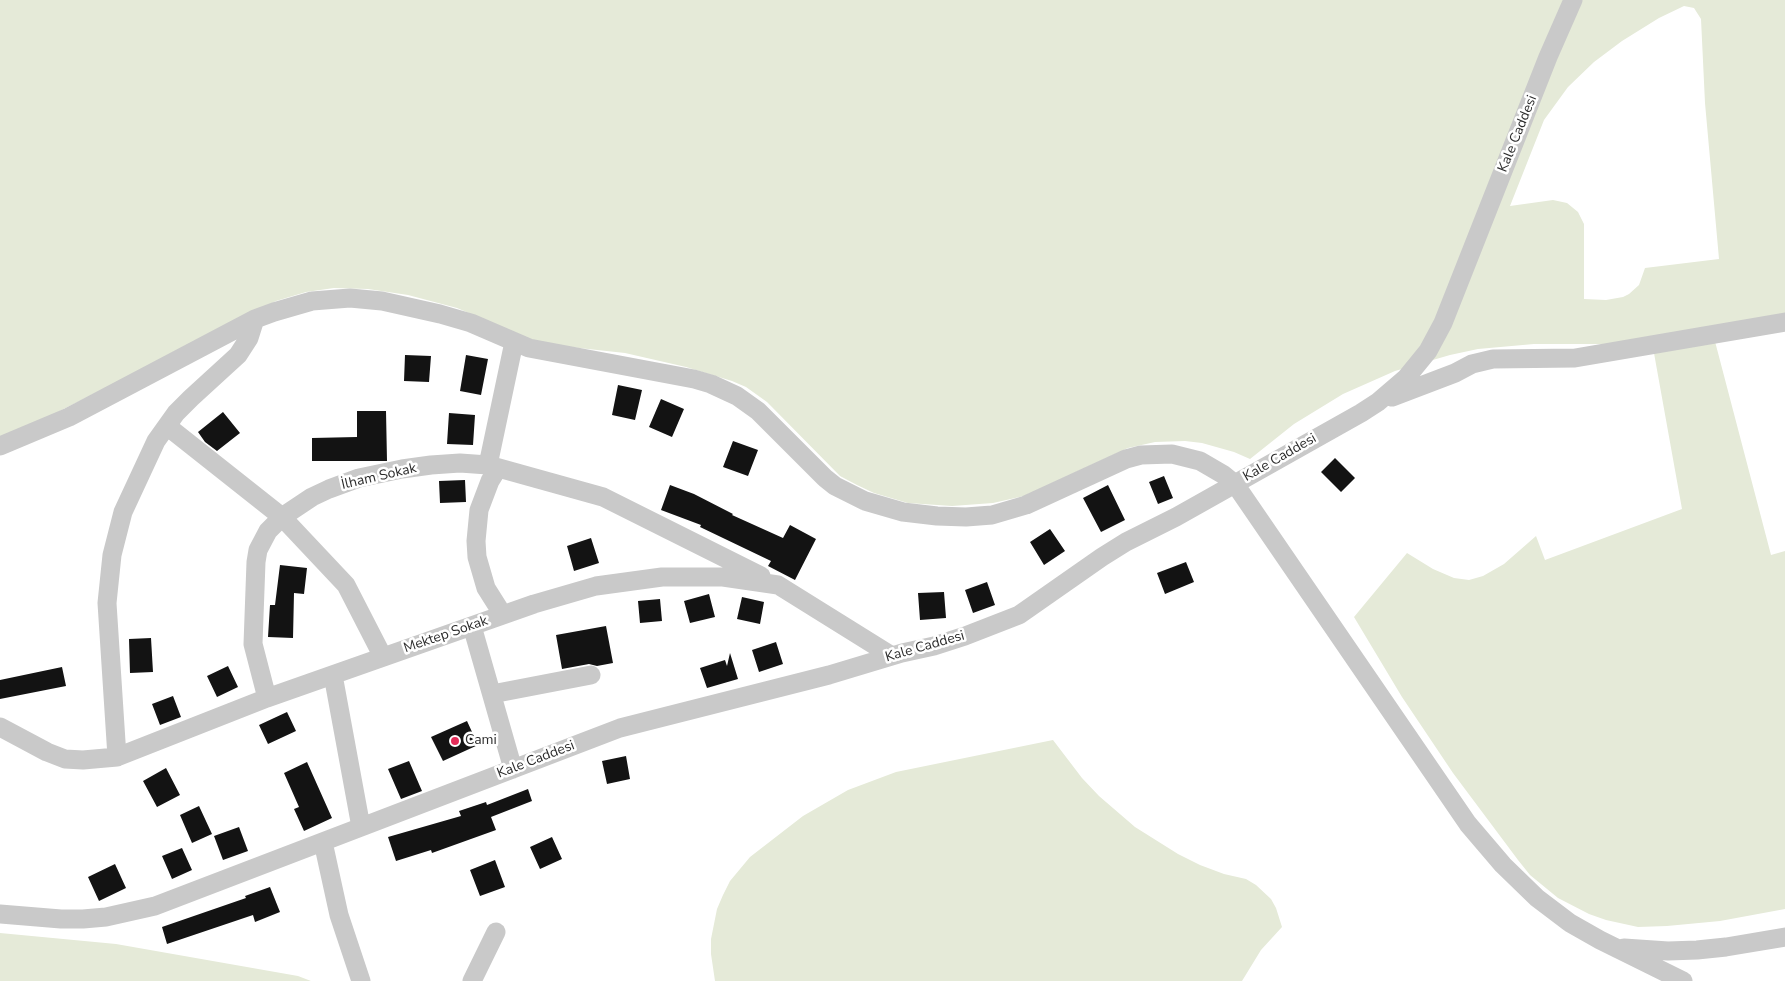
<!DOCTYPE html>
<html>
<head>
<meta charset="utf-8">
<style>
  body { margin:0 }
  canvas { display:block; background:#fff }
</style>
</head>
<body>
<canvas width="1785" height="981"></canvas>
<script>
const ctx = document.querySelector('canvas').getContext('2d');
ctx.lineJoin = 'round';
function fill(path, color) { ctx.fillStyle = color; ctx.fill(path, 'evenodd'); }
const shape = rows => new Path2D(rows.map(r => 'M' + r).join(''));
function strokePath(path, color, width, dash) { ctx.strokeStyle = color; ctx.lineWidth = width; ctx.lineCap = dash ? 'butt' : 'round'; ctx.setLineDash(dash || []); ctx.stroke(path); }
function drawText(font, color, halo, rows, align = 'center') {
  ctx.font = font + ' "Nunito Sans",sans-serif'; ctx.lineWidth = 5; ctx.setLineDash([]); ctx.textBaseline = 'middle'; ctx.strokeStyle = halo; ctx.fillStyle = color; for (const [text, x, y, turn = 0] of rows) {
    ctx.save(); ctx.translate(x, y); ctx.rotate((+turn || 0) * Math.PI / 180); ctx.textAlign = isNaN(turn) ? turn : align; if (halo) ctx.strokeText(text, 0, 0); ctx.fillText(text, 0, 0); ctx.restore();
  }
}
fill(shape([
  [0,0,1785,0,1785,318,1712,330,1771,555,1785,551,1785,909,1720,921,1667,926,1638,927,1606,920,1589,914,1558,898,1530,875,1518,860,1453,773,1402,697,1354,617,1407,553,1433,569,1454,578,1469,580,1483,576,1504,564,1536,536,1545,560,1682,509,1652,342,1621,344,1534,344,1478,349,1450,355,1395,371,1343,394,1294,424,1250,459,1234,452,1202,443,1185,441,1155,442,1128,448,1024,496,993,503,952,506,908,503,874,493,857,485,840,476,767,402,746,387,732,381,686,367,625,353,542,344,457,308,408,295,368,289,334,288,306,292,276,301,44,419,0,438],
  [1684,6,1694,8,1701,19,1705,103,1719,259,1645,268,1639,285,1629,294,1623,297,1606,300,1584,299,1584,224,1578,212,1567,203,1553,200,1510,206,1544,120,1568,87,1594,62,1622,41,1659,18],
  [1053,740,1082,778,1099,796,1135,827,1178,854,1200,865,1224,874,1246,879,1256,885,1271,899,1276,908,1282,927,1261,950,1242,981,715,981,711,954,711,939,717,909,723,895,730,881,750,857,803,816,848,790,896,772],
  [0,933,116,944,298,976,311,981,0,981]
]), '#e5ead8');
fill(shape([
  [405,355,431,356,429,382,404,381],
  [466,355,488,359,481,395,460,391],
  [618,385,642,390,635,420,612,415],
  [661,399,684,409,672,437,649,427],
  [357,411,386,411,387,461,312,461,312,438,357,437],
  [223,412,240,433,217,451,205,442,198,432],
  [449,413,475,415,473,445,447,444],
  [733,441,758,450,748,476,723,467],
  [1335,458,1355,478,1341,492,1321,472],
  [1164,476,1173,498,1158,504,1149,482],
  [465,480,466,502,440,503,439,481],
  [670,485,694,494,733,514,732,515,783,538,790,525,816,539,795,580,768,566,771,561,700,527,701,525,661,510],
  [1108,485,1125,520,1101,532,1083,498],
  [1050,529,1065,551,1044,565,1030,542],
  [591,538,599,563,574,571,567,546],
  [1186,562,1194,582,1165,594,1157,573],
  [280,565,307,568,304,594,294,593,293,638,268,637,270,605,275,605],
  [987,582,995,605,973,613,965,590],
  [944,592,946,618,920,620,918,593],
  [709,594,715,617,690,623,684,601],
  [742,597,764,602,760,624,737,619],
  [660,599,662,621,640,623,638,601],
  [606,626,613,663,597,666,589,664,562,669,556,635],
  [151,638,153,672,130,673,129,639],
  [776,642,783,664,759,672,752,650],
  [730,653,738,679,707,688,700,668,725,660,727,666],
  [228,666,238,687,217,697,207,676],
  [62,667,66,686,0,699,0,680],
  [173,696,181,717,160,725,152,704],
  [287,712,296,731,268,744,259,725],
  [467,721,478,745,443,761,431,737],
  [626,756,630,779,607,784,602,761],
  [409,761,422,791,401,799,388,769],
  [307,762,332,818,304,831,294,809,299,807,284,773],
  [166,768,180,795,157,807,143,781],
  [528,789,532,801,491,817,496,830,432,853,431,850,396,861,388,837,461,816,459,811,486,802,487,805],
  [199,806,212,834,192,843,180,815],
  [239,827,248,851,223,860,214,836],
  [552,837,562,859,540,869,530,847],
  [182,848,192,870,172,879,162,856],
  [495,860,505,887,480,896,470,870],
  [115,864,126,888,99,901,88,877],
  [270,887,280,912,255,922,253,915,167,944,162,927,246,898,245,896]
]), '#131313');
strokePath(shape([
  [1392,397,1455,373,1472,364,1493,359,1575,358,1785,322],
  [167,426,282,517,346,585,383,657],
  [0,446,69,417,255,319,274,312,312,301,350,298,382,301,440,314,471,323,529,348,694,379,711,384,737,396,758,411,825,478,835,486,865,501,903,512,937,516,966,517,992,515,1026,505,1126,459,1141,455,1172,454,1200,461,1224,475,1235,484,1468,824,1503,865,1537,898,1570,923,1600,940,1683,981],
  [488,465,603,497,761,576],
  [498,468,490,481,479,510,476,541,477,557,486,588,503,615],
  [472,626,513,769],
  [333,675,361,827],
  [492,694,591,675],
  [267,698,253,644,256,562,258,550,268,531,282,517,312,497,329,489,359,478,402,469,431,465,460,463,488,465,514,342],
  [0,727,47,752,65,759,83,760,117,757,267,698,534,604,596,586,662,577,723,577,778,585,892,656],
  [117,757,107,603,112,555,123,512,156,441,176,413,191,398,238,355,249,338,255,319],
  [323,842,339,915,361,981],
  [0,914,61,919,83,919,106,917,155,906,620,728,829,675,902,653,934,646,965,636,1019,615,1102,557,1126,542,1176,517,1361,413,1378,402,1406,378,1428,351,1443,323,1548,57,1573,0],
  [1624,948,1668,951,1697,950,1726,947,1785,937],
  [472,981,496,932]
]), '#c9c9c9', 19);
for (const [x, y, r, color] of [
  [455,741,5,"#e42c59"]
]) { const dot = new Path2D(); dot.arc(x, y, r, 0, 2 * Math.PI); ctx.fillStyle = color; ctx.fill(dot); strokePath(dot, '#fff', 2); }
drawText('14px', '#2c2c2c', '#fff', [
  ["Kale Caddesi",1518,134,-68],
  ["Kale Caddesi",1280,458,-30],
  ["İlham Sokak",379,477,-13],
  ["Mektep Sokak",446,635,-19],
  ["Kale Caddesi",925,647,-16],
  ["Kale Caddesi",536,760,-21]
]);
drawText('14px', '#2c2c2c', '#fff', [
  ["Cami",465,741]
], 'left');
</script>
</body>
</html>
